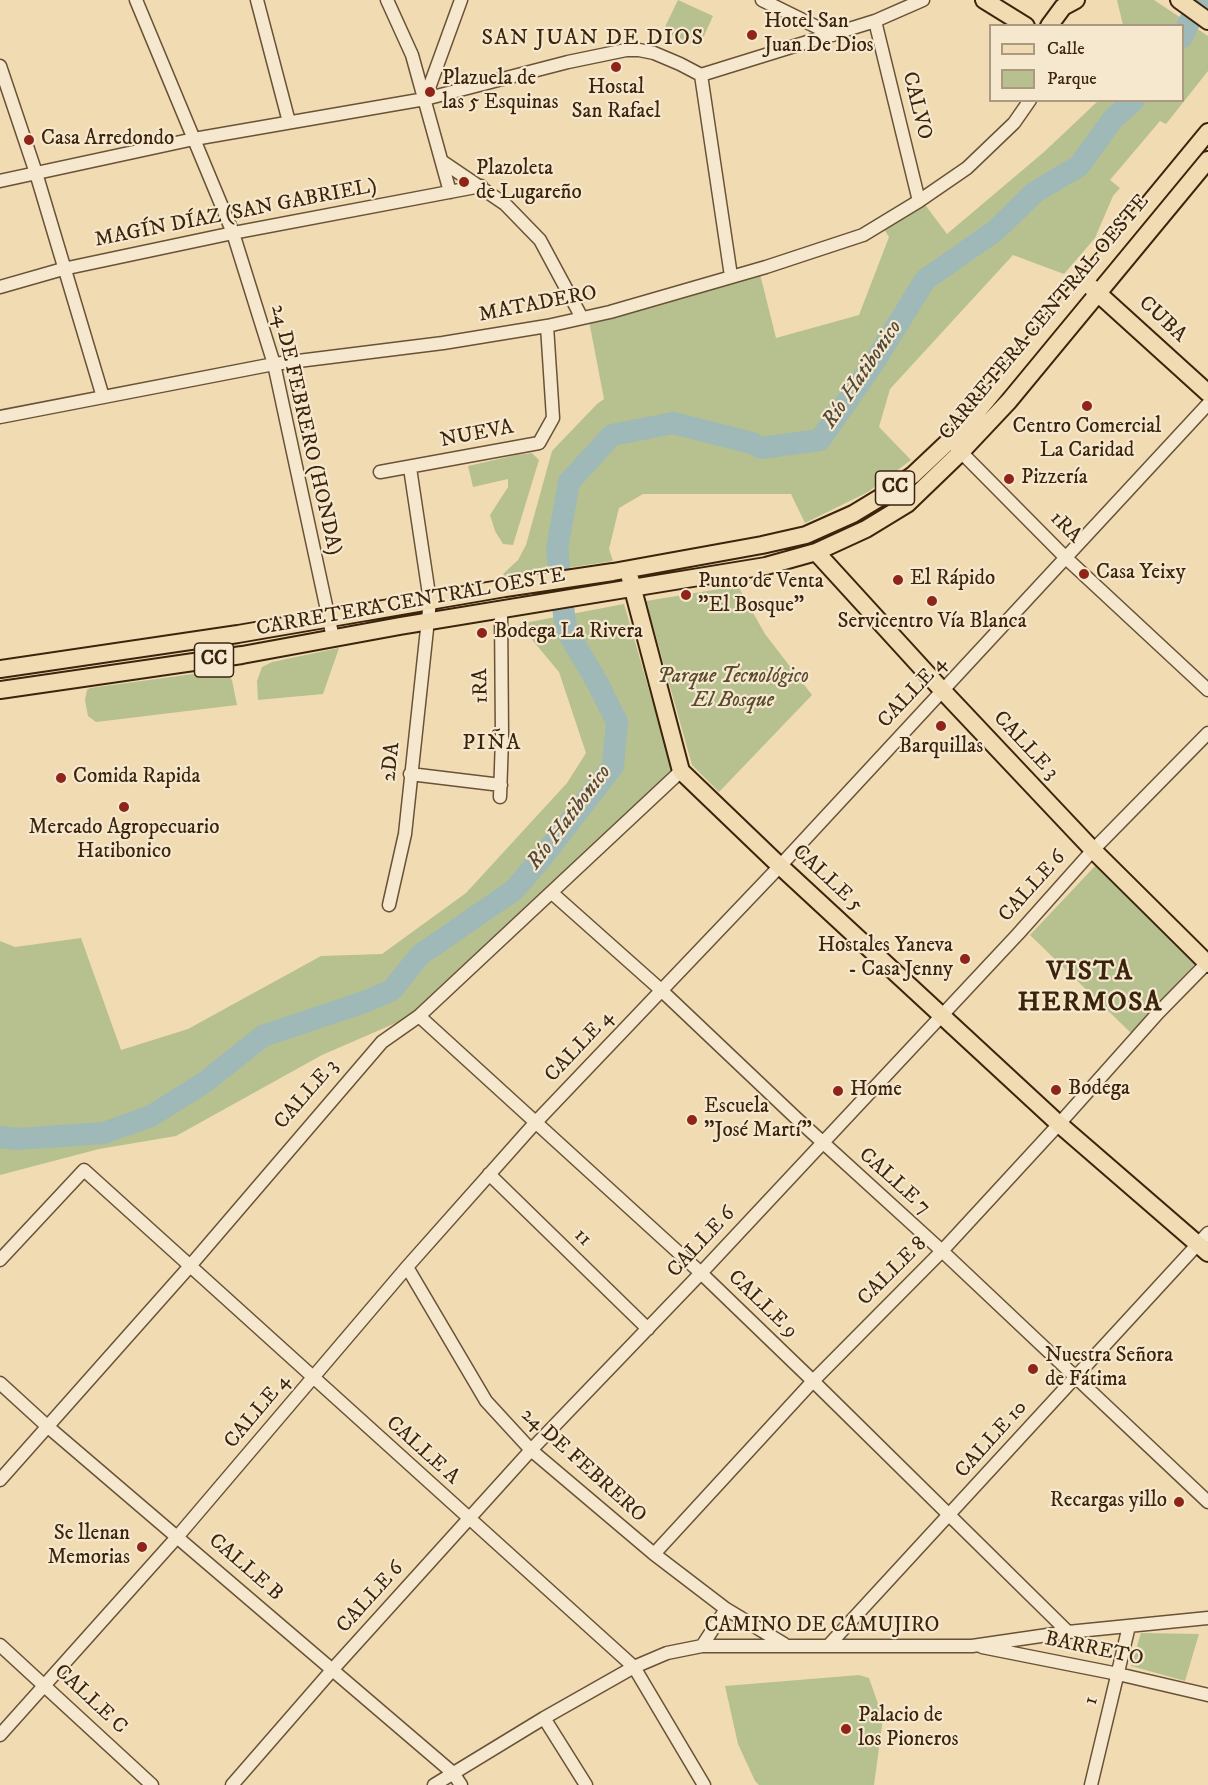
<!DOCTYPE html>
<html>
<head>
<meta charset="utf-8">
<style>
  body { margin:0 }
  #map { position:relative; width:1208px; height:1785px; overflow:hidden; background:#f0dbb3; font-family:"IM FELL DW Pica",serif }
  canvas { display:block }
  .legend { position:absolute; left:989px; top:24px; width:195px; height:78px; box-sizing:border-box; background:#f5e8ce; border:2px solid #ab9a80; margin:0; padding:8px 10px; list-style:none; font-size:18px; color:#3c240c }
  .legend li { display:flex; align-items:center; gap:12px; height:30px }
  .legend b { width:30px; border:2px solid #ab9a80 }
</style>
</head>
<body>
<div id="map">
<canvas width="1208" height="1785"></canvas>
<ul class="legend">
<li><b style="height:8px;background:#f0dbb3"></b>Calle</li>
<li><b style="height:16px;background:#b6c18f"></b>Parque</li>
</ul>
</div>
<script>
const ctx = document.querySelector('canvas').getContext('2d');
ctx.lineJoin = 'round';
function fill(path, color) { ctx.fillStyle = color; ctx.fill(path, 'evenodd'); }
const shape = rows => new Path2D(rows.map(r => 'M' + r).join(''));
function strokePath(path, color, width, dash) { ctx.strokeStyle = color; ctx.lineWidth = width; ctx.lineCap = dash ? 'butt' : 'round'; ctx.setLineDash(dash || []); ctx.stroke(path); }
function drawText(font, color, halo, rows, align = 'center') {
  ctx.font = font + ' "IM FELL DW Pica",serif'; ctx.lineWidth = 4.5; ctx.setLineDash([]); ctx.textBaseline = 'middle'; ctx.strokeStyle = halo; ctx.fillStyle = color; for (const [text, x, y, turn = 0] of rows) {
    ctx.save(); ctx.translate(x, y); ctx.rotate((+turn || 0) * Math.PI / 180); ctx.textAlign = isNaN(turn) ? turn : align; if (halo) ctx.strokeText(text, 0, 0); ctx.fillText(text, 0, 0); ctx.restore();
  }
}
fill(shape([
  [678,0,713,16,699,47,663,31],
  [1117,0,1154,0,1208,36,1208,71,1166,124,1160,121,1110,180,1120,188,1113,196,1095,238,1064,274,1013,255,890,389,879,427,911,460,868,492,805,523,791,494,643,494,619,508,609,549,613,561,506,577,503,574,518,560,526,545,552,451,597,404,604,399,589,321,760,274,776,338,859,315,889,237,884,229,923,202,947,234,1044,152,1098,101,1182,100,1182,26,1123,25],
  [532,453,539,460,513,545,503,544,495,531,490,515,508,487,508,479,473,487,468,466,516,455],
  [738,586,765,634,812,695,719,792,692,765,646,601],
  [624,604,672,769,552,891,405,1019,322,1055,176,1136,99,1149,0,1175,0,941,15,947,81,938,121,1050,188,1029,321,956,382,954,466,893,567,783,586,753,559,672,519,624],
  [339,648,323,694,258,700,257,681,262,667,272,662],
  [215,671,226,673,232,680,237,705,96,722,88,716,85,700,87,690,90,688],
  [1096,865,1195,964,1131,1033,1030,935],
  [1141,1633,1199,1634,1185,1681,1131,1666],
  [859,1675,869,1678,883,1718,874,1785,759,1785,755,1781,738,1744,725,1686]
]), '#b6c18f');
strokePath(shape([
  [1182,37,1200,0],
  [0,1137,17,1139,104,1133,151,1116,205,1082,263,1036,367,1001,392,990,420,955,514,890,544,855,613,766,617,722,597,682,567,631,564,615,557,549,569,482,612,435,673,423,752,443,761,448,820,440,873,364,925,280,996,230,1035,192,1079,166,1113,119,1134,100]
]), '#9eb9b7', 22);
const minor = shape([
  [136,0,233,233,274,364,333,638],
  [257,0,289,122],
  [387,0,412,55,450,192],
  [762,0,833,35],
  [875,21,919,201],
  [0,66,36,173,103,397],
  [701,75,731,276],
  [425,99,461,0],
  [443,162,505,204,540,240,582,318],
  [0,181,194,139,425,99,568,62,626,50,639,50,654,53,680,64,701,75,875,21,923,0],
  [0,287,63,269,233,233,481,186],
  [0,417,274,364,443,343,547,326,610,312,766,267,863,235,919,201,967,168,1014,123,1030,100],
  [956,447,1066,558,1208,690],
  [380,472,539,443,553,418,547,326],
  [410,774,501,785],
  [500,797,502,738,501,610],
  [552,893,661,990,796,1118,942,1251,1208,1502],
  [389,905,405,834,430,601,410,468],
  [419,1016,701,1273,813,1381,1068,1632],
  [489,1174,648,1329],
  [0,1260,84,1170,634,1667,704,1785],
  [407,1267,486,1401,531,1450,654,1554,726,1609,784,1644],
  [0,1383,47,1426,453,1773,461,1785],
  [0,1480,190,1266,382,1042,419,1016,681,771],
  [654,1554,813,1381,942,1251,1059,1124,1158,1013,1207,963],
  [0,1645,152,1785],
  [702,1646,726,1609],
  [828,1646,1208,1233],
  [982,1647,1118,1674,1208,1695],
  [544,1718,586,1785],
  [0,1735,178,1536,407,1267,535,1123,780,866,1208,404],
  [232,1785,333,1669,531,1450,701,1273,1018,934,1093,850,1208,733],
  [434,1785,544,1718,634,1667,667,1653,702,1646,972,1646,1068,1632,1208,1618],
  [1091,1785,1129,1626]
]);
const major = shape([
  [984,0,1026,26],
  [1179,0,1208,21],
  [1049,26,1063,7,1076,0],
  [1091,287,1208,393],
  [816,552,942,690,1093,850,1208,964],
  [630,578,681,771,780,866,1059,1124,1208,1253],
  [0,669,238,634,505,588,613,572,762,545,806,535,853,514,886,494,913,475,949,441,972,418,1208,132],
  [0,690,242,655,400,626,766,566,816,552,866,529,907,504,961,452,1009,401,1208,160]
]);
strokePath(minor, '#695236', 15);
strokePath(major, '#3c240c', 20);
strokePath(minor, '#f5e8ce', 12);
strokePath(major, '#f0dbb3', 16);
for (const [x, y, r, color] of [
  [752,35,6,"#8f2418"],
  [616,67,6,"#8f2418"],
  [430,92,6,"#8f2418"],
  [29,140,6,"#8f2418"],
  [464,182,6,"#8f2418"],
  [1087,406,6,"#8f2418"],
  [1009,479,6,"#8f2418"],
  [1084,574,6,"#8f2418"],
  [898,580,6,"#8f2418"],
  [686,595,6,"#8f2418"],
  [932,601,6,"#8f2418"],
  [482,633,6,"#8f2418"],
  [941,726,6,"#8f2418"],
  [61,778,6,"#8f2418"],
  [124,807,6,"#8f2418"],
  [965,959,6,"#8f2418"],
  [1056,1090,6,"#8f2418"],
  [838,1091,6,"#8f2418"],
  [692,1120,6,"#8f2418"],
  [1033,1369,6,"#8f2418"],
  [1179,1502,6,"#8f2418"],
  [142,1547,6,"#8f2418"],
  [846,1729,6,"#8f2418"]
]) { const dot = new Path2D(); dot.arc(x, y, r, 0, 2 * Math.PI); ctx.fillStyle = color; ctx.fill(dot); strokePath(dot, '#f5e8ce', 2); }
for (const [x, y, w] of [
  [895,488,39],
  [214,660,39]
]) { const box = new Path2D(); box.roundRect(x - w / 2, y - 17, w, 34, 4.5); ctx.fillStyle = '#f5e8ce'; ctx.fill(box); strokePath(box, '#3c240c', 1.5); }
drawText('bold 20px', '#3c240c', null, [
  ["CC",895,488],
  ["CC",214,660]
]);
drawText('21px', '#3c240c', '#f5e8ce', [
  ["Hotel San",764,23],
  ["Juan De Dios",764,47],
  ["Plazuela de",442,80],
  ["las 5 Esquinas",442,104],
  ["Hostal",616,89,"center"],
  ["San Rafael",616,113,"center"],
  ["Casa Arredondo",41,140],
  ["Plazoleta",476,170],
  ["de Lugareño",476,194],
  ["Centro Comercial",1087,428,"center"],
  ["La Caridad",1087,452,"center"],
  ["Pizzería",1021,479],
  ["Casa Yeixy",1096,574],
  ["El Rápido",910,580],
  ["Punto de Venta",698,583],
  ["\"El Bosque\"",698,607],
  ["Servicentro Vía Blanca",932,623,"center"],
  ["Bodega La Rivera",494,633],
  ["Barquillas",941,748,"center"],
  ["Comida Rapida",73,778],
  ["Mercado Agropecuario",124,829,"center"],
  ["Hatibonico",124,853,"center"],
  ["Hostales Yaneva",953,947,"right"],
  ["- Casa Jenny",953,971,"right"],
  ["Bodega",1068,1090],
  ["Home",850,1091],
  ["Escuela",704,1108],
  ["\"José Martí\"",704,1132],
  ["Nuestra Señora",1045,1357],
  ["de Fátima",1045,1381],
  ["Recargas yillo",1167,1502,"right"],
  ["Se llenan",130,1535,"right"],
  ["Memorias",130,1559,"right"],
  ["Palacio de",858,1717],
  ["los Pioneros",858,1741]
], 'left');
drawText('21px', '#3c240c', '#f5e8ce', [
  ["CALVO",916,106,76],
  ["MAGÍN DÍAZ (SAN GABRIEL)",236,214,-11],
  ["MATADERO",538,305,-11],
  ["CARRETERA CENTRAL OESTE",1045,318,-50],
  ["CUBA",1162,320,43],
  ["24 DE FEBRERO (HONDA)",305,430,77],
  ["NUEVA",477,435,-11],
  ["1RA",1065,528,45],
  ["CARRETERA CENTRAL OESTE",411,603,-10],
  ["1RA",482,686,-91],
  ["CALLE 4",913,693,-47],
  ["CALLE 3",1025,746,47],
  ["2DA",392,762,-84],
  ["CALLE 5",827,879,43],
  ["CALLE 6",1033,887,-48],
  ["CALLE 4",580,1047,-47],
  ["CALLE 3",307,1095,-49],
  ["CALLE 7",894,1182,42],
  ["11",582,1238,44],
  ["CALLE 6",702,1243,-47],
  ["CALLE 8",893,1272,-45],
  ["CALLE 9",762,1305,44],
  ["CALLE 4",258,1412,-50],
  ["CALLE 10",992,1440,-48],
  ["CALLE A",422,1451,42],
  ["24 DE FEBRERO",583,1466,42],
  ["CALLE B",245,1568,41],
  ["CALLE 6",371,1598,-48],
  ["CAMINO DE CAMUJIRO",822,1627],
  ["BARRETO",1094,1650,12],
  ["CALLE C",90,1700,43],
  ["1",1092,1701,-76]
]);
drawText('italic 21px', '#5a4b2d', '#f5e8ce', [
  ["Parque Tecnológico",733,678],
  ["El Bosque",733,702]
]);
ctx.letterSpacing = '1.5px';
drawText('22px', '#3c240c', '#f5e8ce', [
  ["SAN JUAN DE DIOS",593,39],
  ["PIÑA",492,744]
]);
ctx.letterSpacing = '0px';
drawText('italic 22px', '#544937', '#f5e8ce', [
  ["Río Hatibonico",863,375,-56],
  ["Río Hatibonico",570,818,-53]
]);
ctx.letterSpacing = '1.5px';
drawText('bold 27px', '#3c240c', '#f5e8ce', [
  ["VISTA",1090,973],
  ["HERMOSA",1090,1004]
]);
ctx.letterSpacing = '0px';
</script>
</body>
</html>
